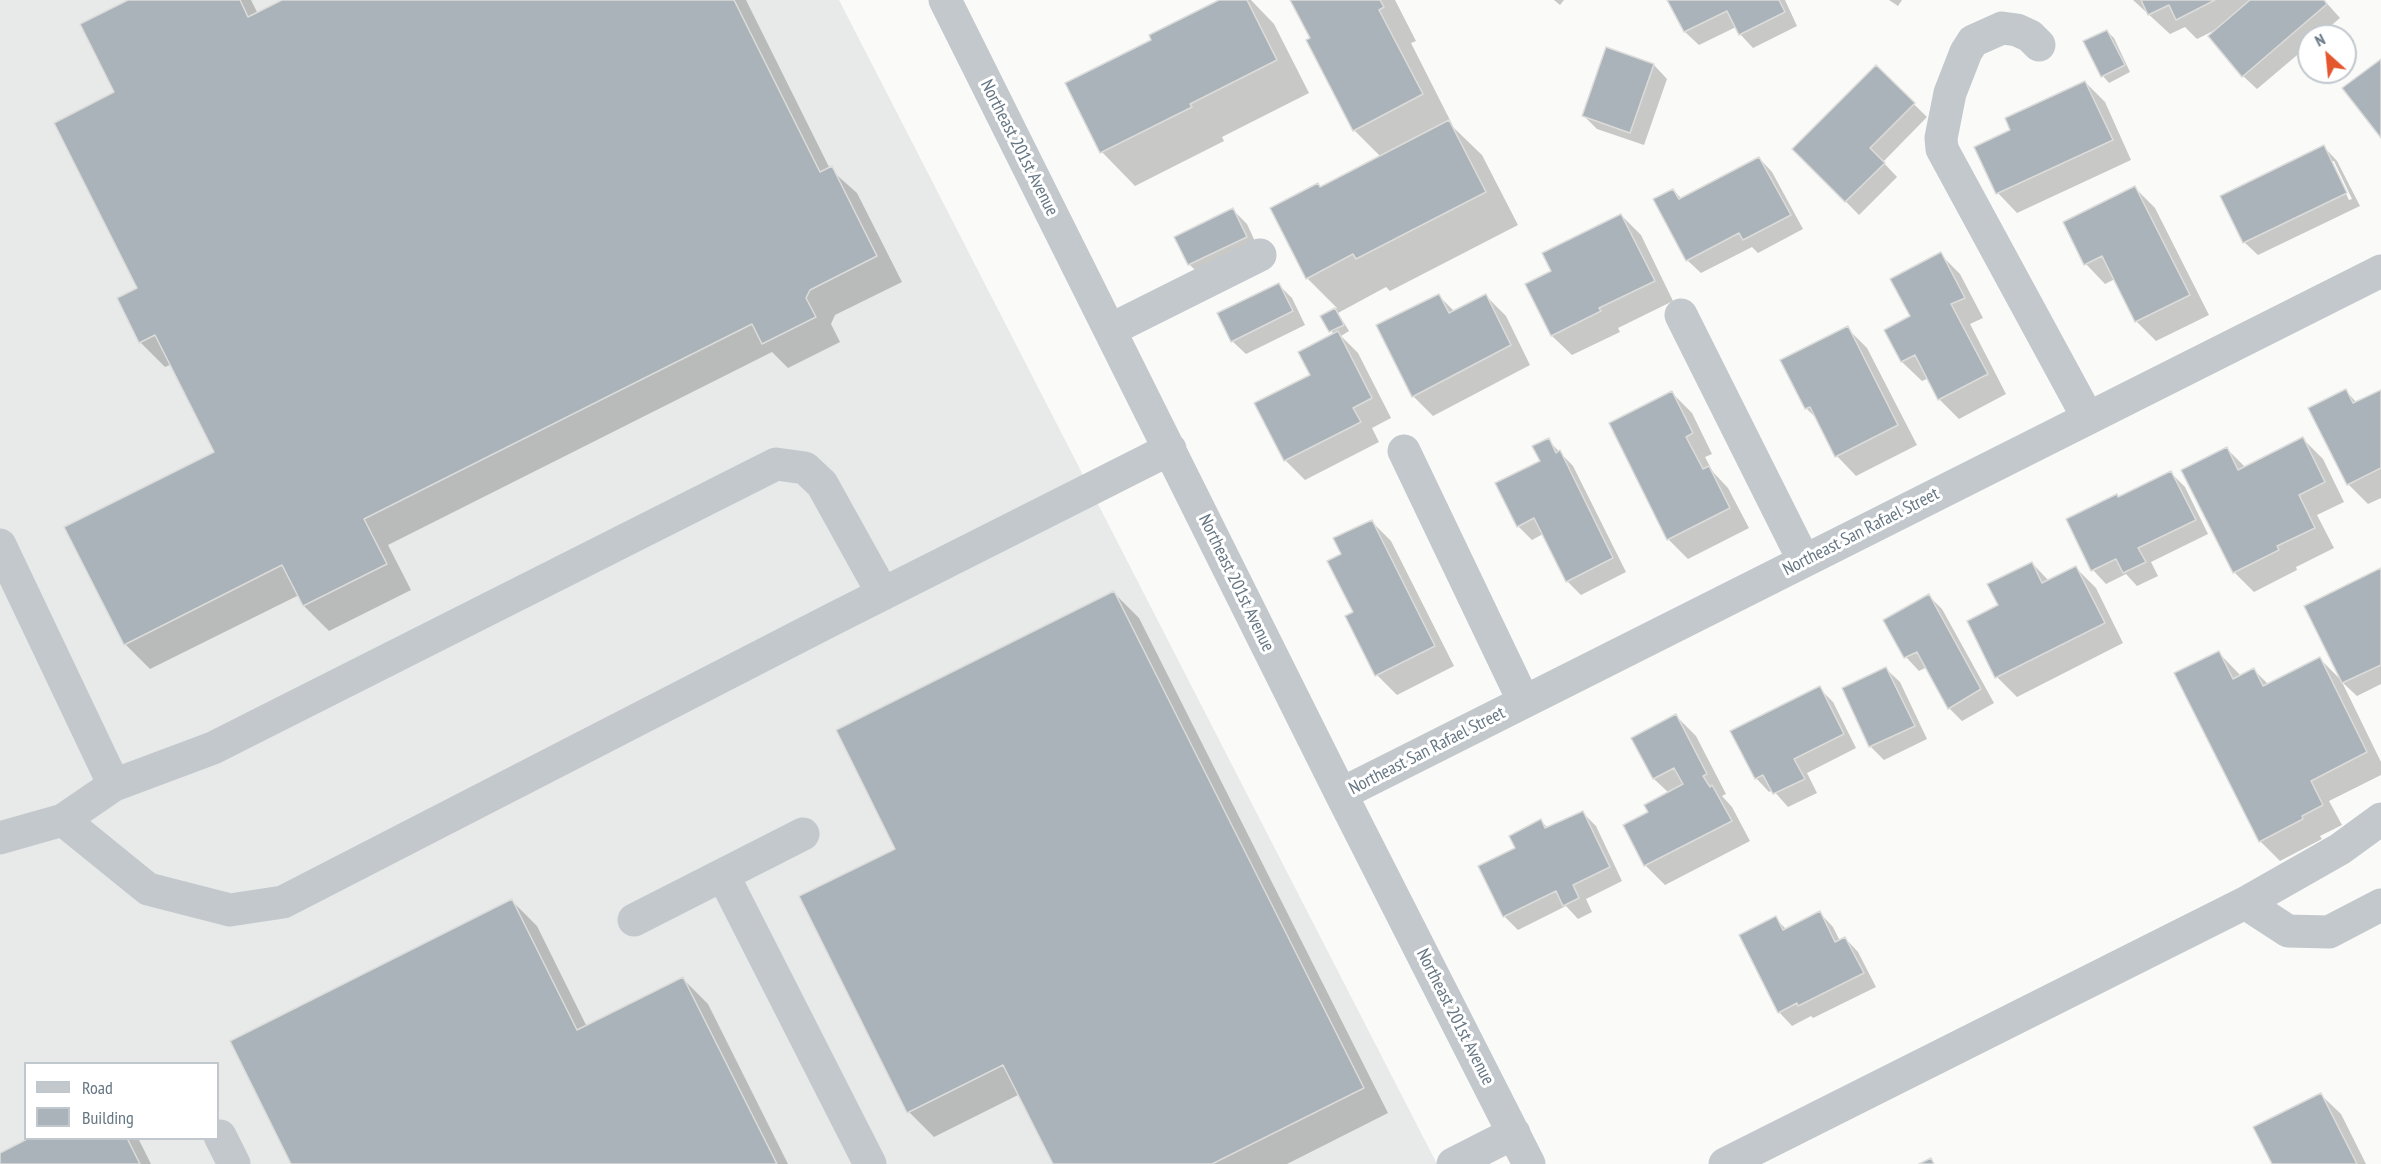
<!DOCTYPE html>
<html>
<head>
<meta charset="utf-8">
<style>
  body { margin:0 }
  #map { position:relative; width:2381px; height:1164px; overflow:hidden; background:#fafaf8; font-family:"PT Sans Narrow",sans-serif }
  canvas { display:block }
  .legend { position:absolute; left:24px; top:1062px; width:195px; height:78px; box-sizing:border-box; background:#fff; border:2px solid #c1c8cd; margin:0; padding:8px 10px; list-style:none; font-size:18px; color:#657683 }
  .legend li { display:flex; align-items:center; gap:12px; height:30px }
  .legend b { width:30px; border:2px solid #c1c8cd }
  .north { position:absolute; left:2297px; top:24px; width:60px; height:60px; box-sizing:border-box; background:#fff; border:2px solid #c1c8cd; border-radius:50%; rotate:333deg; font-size:16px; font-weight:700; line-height:24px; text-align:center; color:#657683 }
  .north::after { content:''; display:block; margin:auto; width:21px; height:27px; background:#e4572e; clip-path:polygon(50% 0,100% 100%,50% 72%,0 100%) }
</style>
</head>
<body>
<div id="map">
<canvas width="2381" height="1164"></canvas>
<ul class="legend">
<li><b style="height:8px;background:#c3c8cc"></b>Road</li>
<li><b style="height:16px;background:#aab3b9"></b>Building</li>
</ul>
<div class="north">N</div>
</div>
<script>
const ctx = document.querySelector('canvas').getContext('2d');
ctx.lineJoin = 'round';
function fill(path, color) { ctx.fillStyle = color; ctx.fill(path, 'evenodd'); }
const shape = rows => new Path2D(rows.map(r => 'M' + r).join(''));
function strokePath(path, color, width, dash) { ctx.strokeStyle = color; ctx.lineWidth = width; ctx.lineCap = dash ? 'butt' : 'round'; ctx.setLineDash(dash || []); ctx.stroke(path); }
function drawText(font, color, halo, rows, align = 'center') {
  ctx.font = font + ' "PT Sans Narrow",sans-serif'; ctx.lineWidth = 6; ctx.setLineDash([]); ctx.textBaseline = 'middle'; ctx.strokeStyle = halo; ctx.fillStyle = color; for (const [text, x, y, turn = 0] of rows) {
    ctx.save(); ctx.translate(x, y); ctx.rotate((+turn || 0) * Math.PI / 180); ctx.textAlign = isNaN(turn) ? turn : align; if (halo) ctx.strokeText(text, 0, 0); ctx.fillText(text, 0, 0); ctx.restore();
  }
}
fill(shape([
  [0,0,839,0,1437,1164,0,1164],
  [26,1064,218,1064,218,1138,26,1138]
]), '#e8e9e9');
fill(shape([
  [131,0,251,0,258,14,285,0,746,0,830,169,857,193,902,282,835,315,831,324,840,342,788,368,772,352,388,545,411,590,329,631,304,606,299,595,150,669,125,644,216,452,172,364,165,367,140,342,139,289,116,93],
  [1223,0,1251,0,1274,24,1309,93,1222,137,1224,141,1135,186,1102,152,1067,83,1153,40],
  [1292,0,1395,0,1416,41,1411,43,1454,128,1482,155,1518,225,1390,291,1386,287,1338,313,1349,331,1341,336,1358,353,1391,418,1372,428,1379,442,1305,480,1285,460,1312,375,1334,335,1322,316,1337,308,1307,278,1272,208,1320,188,1381,157,1354,130],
  [1554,0,1564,0,1560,5],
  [1669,0,1785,0,1797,26,1753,48,1740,34,1736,27,1699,45,1685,32],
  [1889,0,1902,0,1898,6],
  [2133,0,2324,0,2340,18,2319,36,2309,36,2309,45,2257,89,2243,76,2217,29,2197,39,2185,27,2170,34],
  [2107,31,2114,38,2130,72,2109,83,2103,76],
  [1654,65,1667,79,1644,145,1597,129,1584,116],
  [1876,67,1927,117,1883,162,1897,177,1859,215,1794,149],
  [2085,82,2105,102,2131,160,2017,213,1998,193,1976,148,2012,131],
  [2324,147,2337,161,2360,206,2258,255,2244,242],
  [2330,161,2334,161,2352,199,2349,200],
  [1759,158,1772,172,1803,229,1758,253,1752,247,1701,273,1687,260,1673,190,1682,199],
  [2135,188,2155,208,2209,315,2156,341,2136,321,2115,279,2105,284,2086,264,2065,223],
  [1233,210,1247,224,1259,250,1203,278,1189,264],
  [1621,215,1641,235,1673,301,1618,328,1620,332,1572,355,1552,336,1527,285,1553,272],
  [1940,254,1960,274,1983,318,1970,324,2006,394,1959,419,1939,399,1929,378,1922,381,1902,362,1886,330,1912,316],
  [1279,285,1292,298,1305,325,1246,354,1232,341],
  [1439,296,1455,312,1486,296,1506,316,1530,365,1433,416,1413,396],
  [1847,328,1867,348,1917,445,1856,476,1837,456,1818,420,1806,408],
  [2346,391,2357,403,2381,391,2381,498,2368,504,2348,484],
  [1672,393,1692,413,1712,454,1705,457,1713,472,1728,488,1749,528,1688,559,1668,539],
  [2303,439,2323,459,2344,502,2317,515,2334,548,2296,567,2297,570,2254,592,2234,572,2227,449,2246,468],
  [1548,440,1573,466,1626,572,1581,595,1567,581,1543,534,1532,540,1518,526],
  [2171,473,2185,487,2208,534,2151,562,2158,576,2137,586,2126,574,2106,584,2093,570,2119,499],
  [1371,521,1391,541,1454,666,1397,695,1377,675,1347,617,1355,613,1343,555],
  [2032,563,2049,581,2076,568,2096,588,2123,643,2017,697,1997,677,1969,622,2000,606],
  [2381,569,2381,684,2357,696,2342,682],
  [1114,593,1139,618,1388,1113,1287,1164,1055,1164,1020,1094,934,1137,909,1112,897,849],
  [1929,596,1942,609,1994,703,1962,721,1949,708,1927,667,1919,671,1906,657,1885,620],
  [2219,653,2241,676,2254,670,2269,685,2320,659,2341,680,2381,762,2381,775,2329,801,2342,825,2320,836,2322,839,2280,861,2260,841],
  [1886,669,1900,682,1927,739,1884,760,1870,746],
  [1819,688,1833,702,1856,748,1807,773,1817,793,1788,807,1773,790,1769,792,1756,778],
  [1676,716,1696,736,1726,794,1722,796,1732,807,1750,841,1665,885,1645,865,1650,812,1669,793,1654,779,1633,739],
  [1582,812,1596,826,1622,881,1586,899,1592,912,1578,919,1566,906,1518,930,1504,916,1480,867,1518,849,1541,821,1548,828],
  [512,901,537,926,587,1027,683,979,708,1004,788,1164,293,1164],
  [1820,913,1833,927,1840,941,1845,938,1858,952,1876,987,1813,1018,1811,1016,1792,1026,1779,1012,1775,918,1787,930],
  [2321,1095,2341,1114,2366,1164,2274,1164],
  [32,1138,138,1138,151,1164,0,1164,0,1155]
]), '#0003');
const building = shape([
  [128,0,240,0,248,17,282,0,734,0,820,172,832,166,877,256,810,290,806,298,816,317,762,344,752,324,364,519,387,564,303,606,282,565,124,645,64,527,214,452,155,335,139,343,117,298,137,288,54,123,114,92,80,24,128,0],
  [1219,0,1247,0,1277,60,1190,104,1192,107,1100,153,1065,83,1151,40,1149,35,1219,0],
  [1290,0,1380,0,1384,7,1379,10,1423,94,1353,131,1306,40,1310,38,1290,0],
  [1667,0,1779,0,1785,12,1739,35,1727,11,1684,32,1667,0],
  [2141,0,2215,0,2176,20,2169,5,2148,15,2141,0],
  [2250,0,2324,0,2327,4,2242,77,2208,36,2250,0],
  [2107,30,2125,65,2101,77,2083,41,2107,30],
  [1606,47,1654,64,1630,133,1582,116,1606,47],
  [2381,59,2381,138,2342,88,2381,59],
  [1876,65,1915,103,1870,148,1885,163,1845,202,1792,149,1876,65],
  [2085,81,2113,140,1996,194,1974,147,2010,130,2005,118,2085,81],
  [1449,120,1486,192,1356,259,1353,254,1306,279,1270,208,1318,183,1320,187,1449,120],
  [2324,145,2347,193,2243,243,2220,196,2324,145],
  [1759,157,1791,215,1743,240,1739,233,1686,261,1653,199,1673,189,1679,199,1759,157],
  [2135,186,2190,295,2135,322,2102,256,2084,265,2063,222,2135,186],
  [1233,208,1247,237,1188,265,1174,237,1233,208],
  [1621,214,1655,281,1599,308,1601,311,1551,336,1525,284,1551,271,1542,253,1621,214],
  [1941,252,1965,298,1951,304,1988,374,1938,400,1915,355,1901,362,1884,330,1910,316,1890,279,1941,252],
  [1279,283,1293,311,1231,342,1217,313,1279,283],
  [1439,294,1449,313,1486,294,1511,345,1412,397,1376,325,1439,294],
  [1335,308,1344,325,1329,332,1320,316,1335,308],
  [1848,326,1898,425,1835,457,1810,407,1805,409,1780,360,1848,326],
  [1338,331,1372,398,1353,408,1361,422,1284,461,1254,403,1310,375,1298,352,1338,331],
  [2346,389,2353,403,2381,390,2381,468,2347,485,2308,408,2346,389],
  [1672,391,1693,433,1686,437,1703,469,1709,466,1730,508,1667,540,1609,423,1672,391],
  [2303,437,2325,482,2299,495,2315,528,2277,546,2279,550,2233,573,2181,470,2227,447,2238,470,2303,437],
  [1549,438,1556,453,1560,450,1613,558,1566,582,1534,518,1517,527,1495,483,1540,461,1532,446,1549,438],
  [2171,471,2196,520,2138,548,2146,562,2123,573,2116,559,2091,571,2066,519,2117,494,2118,497,2171,471],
  [1372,520,1435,646,1375,676,1345,616,1353,612,1327,561,1341,554,1333,538,1372,520],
  [2032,562,2042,583,2076,566,2105,623,1995,678,1967,621,1998,605,1987,584,2032,562],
  [2381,568,2381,665,2342,683,2304,606,2381,568],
  [1114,591,1364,1088,1212,1164,1053,1164,1003,1065,907,1113,799,896,895,849,836,730,1114,591],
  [1929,594,1981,689,1948,709,1917,652,1904,658,1883,620,1929,594],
  [2219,651,2233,679,2254,668,2263,686,2320,657,2367,752,2311,781,2323,805,2302,816,2303,819,2259,842,2174,673,2219,651],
  [1886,667,1915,726,1869,747,1842,688,1886,667],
  [1820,686,1844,734,1794,759,1805,779,1773,794,1763,775,1755,779,1730,731,1820,686],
  [1676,714,1707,774,1703,776,1710,787,1712,785,1732,821,1644,866,1623,825,1648,812,1644,805,1683,784,1674,768,1653,779,1631,738,1676,714],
  [1583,811,1610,867,1573,885,1579,898,1563,906,1556,891,1503,917,1478,866,1515,848,1509,836,1541,819,1545,828,1583,811],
  [512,899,577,1030,683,977,777,1164,291,1164,230,1041,512,899],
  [1820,911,1835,942,1845,937,1864,973,1798,1006,1797,1003,1778,1013,1739,935,1776,916,1783,930,1820,911],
  [2321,1093,2357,1164,2272,1164,2253,1127,2321,1093],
  [29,1138,127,1138,140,1164,0,1164,0,1153,29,1138],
  [1931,1158,1934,1164,1919,1164,1931,1158]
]);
fill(building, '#aab3b9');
strokePath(building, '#dcdcda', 1.5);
strokePath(shape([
  [945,0,1341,794,1529,1164],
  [2039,45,2030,36,2017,30,2002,28,1973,41,1966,52,1950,93,1941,138,1942,149,2088,418],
  [1681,315,1804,561],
  [1110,330,1260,255],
  [1404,451,1524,702],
  [0,545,114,785],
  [1341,794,2381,271],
  [63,820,114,785,213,748,776,464,805,468,822,484,883,594],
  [0,838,63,820,148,889,230,910,283,902,833,619,1170,449],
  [723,875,870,1164],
  [2245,903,2340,849,2381,819],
  [634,920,803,834],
  [220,1136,234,1164],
  [1453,1164,1514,1133],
  [1725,1164,2245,903,2288,931,2329,932,2381,905]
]), '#c3c8cc', 33);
drawText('18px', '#657683', '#fff', [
  ["Northeast 201st Avenue",1019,148,63],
  ["Northeast San Rafael Street",1861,532,-27],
  ["Northeast 201st Avenue",1236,583,64],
  ["Northeast San Rafael Street",1427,751,-27],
  ["Northeast 201st Avenue",1455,1017,63]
]);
</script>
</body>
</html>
